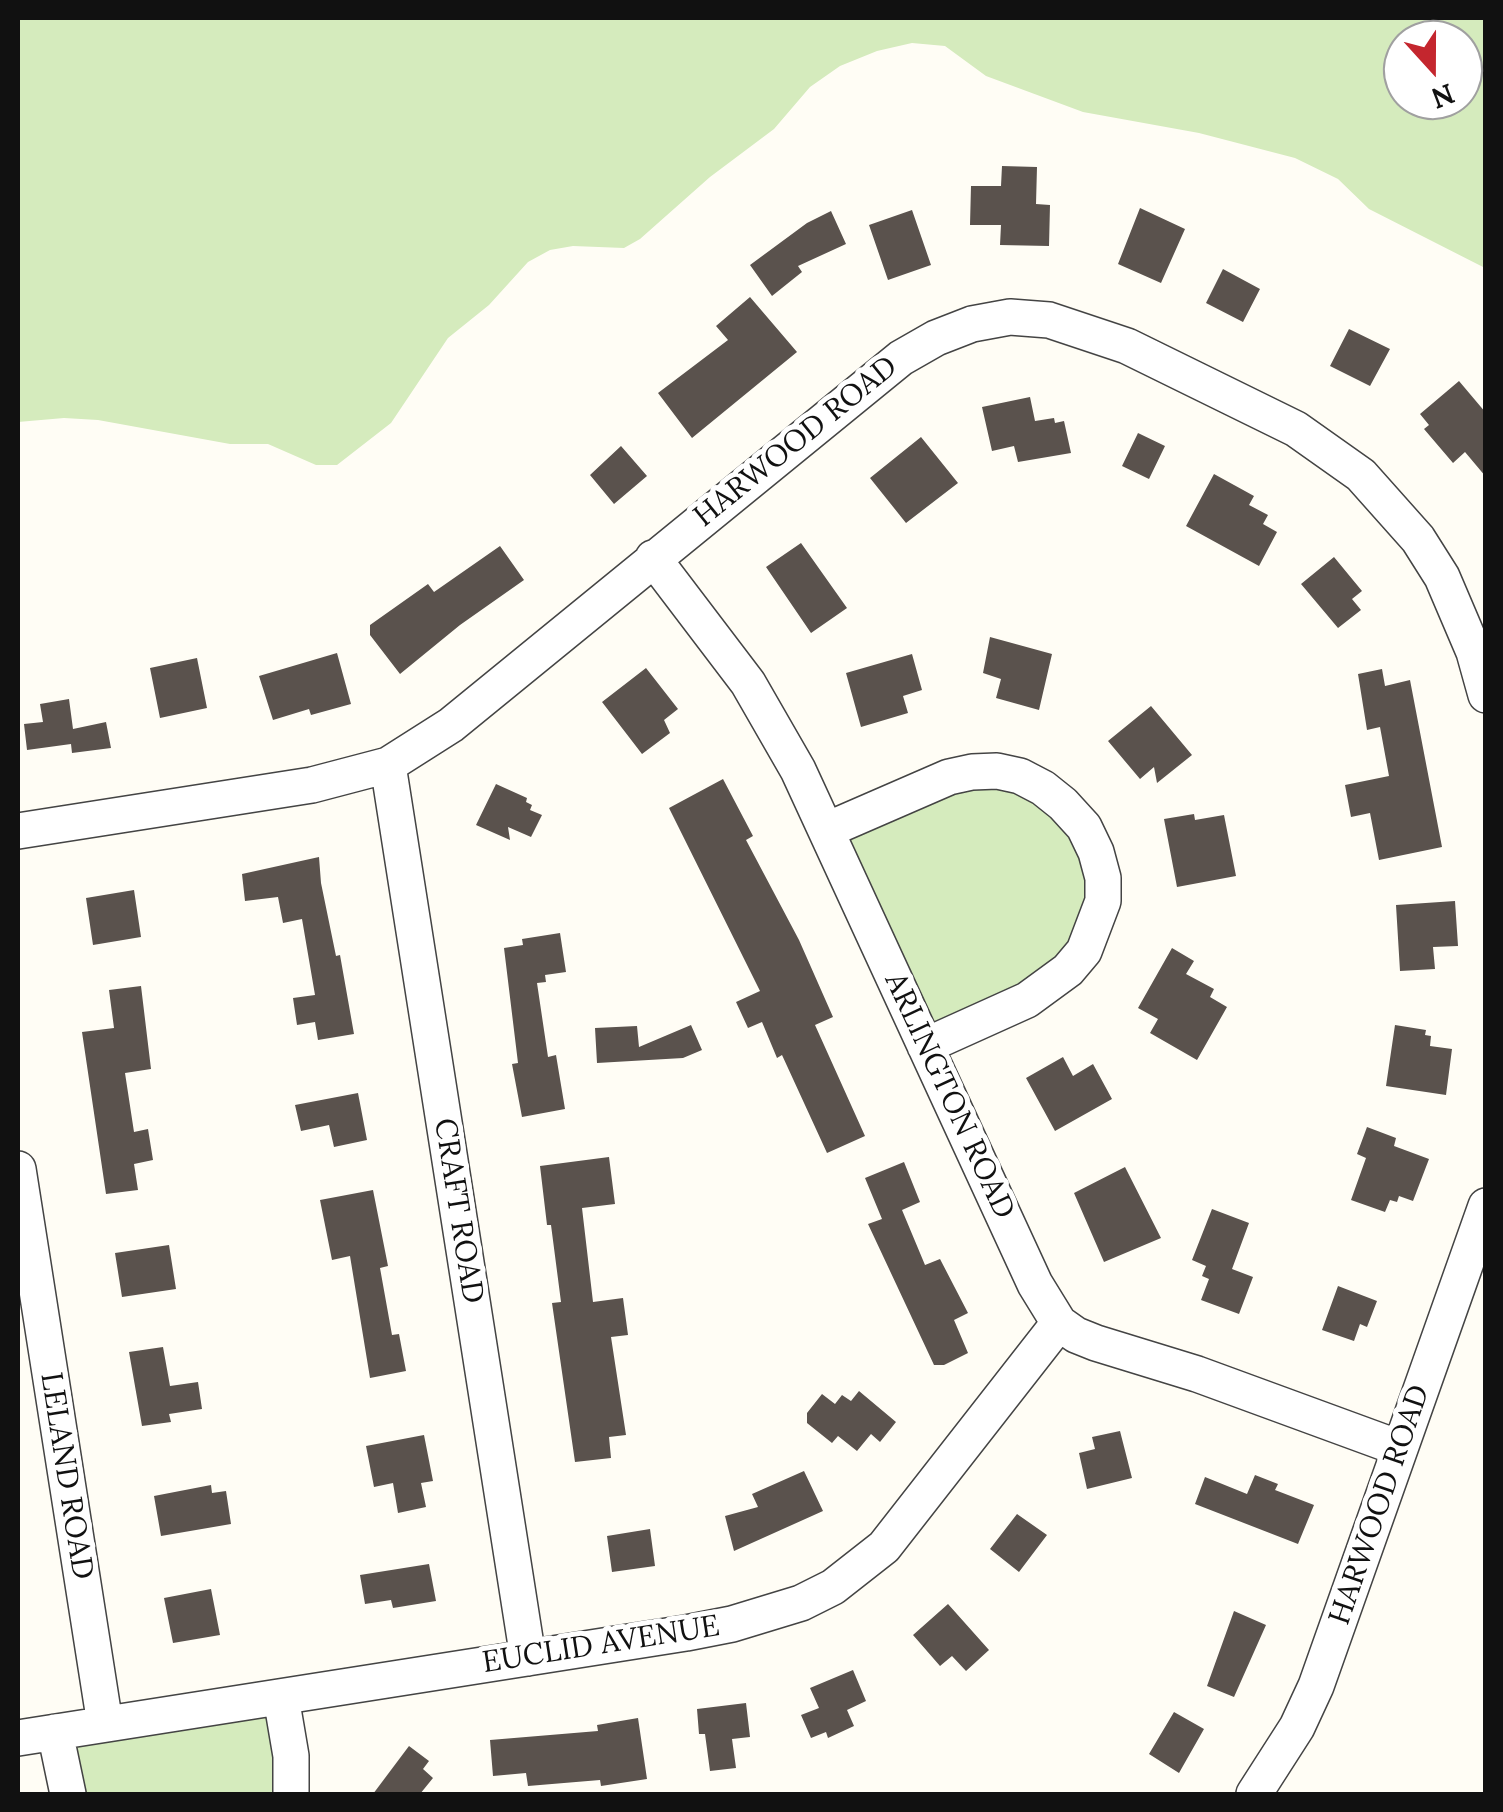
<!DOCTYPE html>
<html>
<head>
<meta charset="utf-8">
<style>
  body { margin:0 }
  #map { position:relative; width:1503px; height:1812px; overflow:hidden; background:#fffdf5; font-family:Lora,serif }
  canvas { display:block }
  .frame { position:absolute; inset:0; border:20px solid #111; pointer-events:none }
  .north { position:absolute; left:1383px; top:20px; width:100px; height:100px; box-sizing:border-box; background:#fff; border:2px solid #a0a0a0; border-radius:50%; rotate:159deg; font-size:28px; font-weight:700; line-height:40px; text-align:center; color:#111 }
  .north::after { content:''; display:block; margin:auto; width:35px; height:45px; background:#c4262e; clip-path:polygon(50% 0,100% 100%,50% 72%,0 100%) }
</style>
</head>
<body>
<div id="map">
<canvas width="1503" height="1812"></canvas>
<div class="frame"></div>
<div class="north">N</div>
</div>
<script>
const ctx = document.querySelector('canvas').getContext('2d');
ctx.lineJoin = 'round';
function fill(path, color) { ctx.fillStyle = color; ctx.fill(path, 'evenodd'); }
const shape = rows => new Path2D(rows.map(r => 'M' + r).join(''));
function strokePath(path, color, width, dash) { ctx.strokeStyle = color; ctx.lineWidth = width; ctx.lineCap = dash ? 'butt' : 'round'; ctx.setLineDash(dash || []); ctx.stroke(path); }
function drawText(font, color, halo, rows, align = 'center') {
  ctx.font = font + ' Lora,serif'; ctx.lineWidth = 10; ctx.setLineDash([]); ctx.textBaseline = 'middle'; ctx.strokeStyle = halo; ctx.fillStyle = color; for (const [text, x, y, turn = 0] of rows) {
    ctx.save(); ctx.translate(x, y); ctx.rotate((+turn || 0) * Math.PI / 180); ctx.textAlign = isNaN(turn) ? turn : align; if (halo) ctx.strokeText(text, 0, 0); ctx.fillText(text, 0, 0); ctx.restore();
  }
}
fill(shape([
  [18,18,1485,18,1485,268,1369,209,1338,179,1295,158,1199,133,1083,112,986,76,945,46,912,43,877,51,840,66,810,87,774,129,710,177,640,239,624,248,573,246,550,250,528,262,489,305,448,338,391,423,337,465,316,465,268,444,230,444,98,420,64,418,18,422],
  [1403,40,1463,40,1463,100,1403,100],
  [997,771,1096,852,1084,951,925,1046,827,830],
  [281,1697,291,1794,68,1794,55,1732]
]), '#d5ebbd');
fill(shape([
  [1002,166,1037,167,1036,204,1050,205,1049,246,1000,245,1001,225,970,225,971,186,1001,186],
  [1140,208,1185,229,1161,283,1118,264],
  [912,210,931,265,888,280,869,225],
  [831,211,846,244,798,266,802,272,772,296,750,265,807,223],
  [1223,269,1260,289,1243,322,1206,303],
  [750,297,797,352,692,438,658,393,728,340,716,326],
  [1349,329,1390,349,1370,386,1330,366],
  [1459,381,1486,413,1486,477,1465,452,1453,463,1424,429,1429,425,1420,414],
  [1030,397,1035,421,1054,418,1055,423,1064,421,1071,453,1018,462,1014,446,992,451,982,407],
  [1138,433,1165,446,1149,479,1122,466],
  [921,437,958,483,906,523,870,478],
  [621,446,647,476,614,504,590,475],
  [1214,474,1254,496,1249,505,1268,515,1263,524,1277,532,1259,566,1186,526],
  [801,543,847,608,811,633,766,567],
  [500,546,524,580,460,625,400,674,370,635,370,625,428,584,434,592],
  [1334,557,1362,591,1352,599,1361,610,1338,628,1301,584],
  [990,637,1052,654,1039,710,996,698,1001,679,983,673],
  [337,653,351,704,311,715,309,709,273,720,259,676],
  [912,654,922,690,903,696,908,713,861,727,846,673],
  [197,658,207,708,160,718,150,668],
  [646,668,678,709,664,720,670,733,642,754,602,702],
  [1382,669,1385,686,1410,680,1442,847,1379,860,1370,813,1351,817,1345,785,1389,776,1380,727,1367,730,1358,674],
  [69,699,73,729,106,722,111,748,72,753,71,744,27,750,24,724,43,722,40,704],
  [1151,706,1192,755,1157,783,1154,767,1140,779,1108,741],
  [723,779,753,836,746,840,799,940,833,1017,815,1025,865,1136,827,1153,782,1055,777,1058,762,1022,748,1028,736,1002,760,991,669,808],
  [496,784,527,798,526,802,532,805,530,810,542,815,531,837,508,827,510,840,476,825],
  [1194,814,1195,820,1224,815,1236,876,1177,887,1164,819],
  [319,857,321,883,336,956,340,955,354,1034,318,1040,315,1022,297,1025,293,998,315,995,302,919,283,923,278,897,245,901,242,874],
  [134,890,141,937,93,945,86,898],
  [1455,901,1458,946,1433,947,1435,969,1400,971,1396,905],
  [560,933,566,972,545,975,546,982,537,983,548,1057,556,1055,565,1109,522,1117,512,1064,518,1063,504,948,523,945,522,939],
  [1172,948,1194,961,1186,974,1214,989,1210,997,1227,1007,1197,1060,1150,1033,1158,1019,1138,1008],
  [141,986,151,1069,125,1073,134,1132,148,1129,153,1160,134,1164,138,1190,106,1194,82,1032,114,1028,109,990],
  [691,1025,702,1050,683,1058,597,1063,595,1028,637,1026,639,1047],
  [1395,1025,1426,1030,1425,1035,1431,1036,1430,1046,1452,1049,1446,1095,1386,1086],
  [1063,1057,1073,1076,1093,1064,1112,1099,1055,1131,1026,1078],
  [358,1093,367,1140,334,1147,329,1125,301,1131,295,1105],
  [1367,1127,1396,1138,1394,1146,1429,1159,1413,1201,1399,1196,1397,1202,1390,1200,1385,1212,1351,1200,1366,1158,1357,1154],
  [609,1157,615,1204,582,1208,593,1302,623,1298,628,1335,611,1337,626,1435,609,1437,611,1458,575,1462,552,1303,561,1302,551,1225,547,1225,540,1166],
  [904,1162,920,1202,902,1210,925,1265,940,1259,968,1313,954,1320,968,1353,944,1365,934,1365,868,1224,882,1219,865,1178],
  [1125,1167,1161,1238,1104,1262,1074,1193],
  [373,1190,388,1266,380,1268,392,1335,399,1334,406,1371,370,1378,350,1256,332,1260,320,1200],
  [1212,1209,1249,1223,1232,1269,1253,1277,1239,1314,1201,1300,1209,1279,1202,1276,1206,1266,1192,1260],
  [169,1245,176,1289,122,1297,115,1253],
  [1338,1286,1377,1301,1367,1327,1360,1324,1354,1341,1322,1330],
  [163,1347,170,1386,198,1382,202,1409,169,1414,171,1422,142,1426,129,1352],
  [859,1391,896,1422,880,1442,871,1434,857,1451,838,1436,832,1443,807,1423,807,1413,822,1394,835,1404,842,1395,851,1401],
  [1120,1431,1132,1478,1087,1489,1079,1453,1095,1449,1092,1437],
  [424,1435,433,1481,421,1483,426,1507,398,1513,393,1483,374,1487,366,1446],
  [804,1471,823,1511,734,1551,725,1516,758,1507,752,1494],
  [1255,1475,1278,1484,1275,1490,1314,1505,1298,1544,1195,1504,1205,1477,1247,1494],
  [211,1485,212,1493,226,1491,231,1524,161,1536,154,1496],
  [1017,1514,1047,1535,1019,1572,990,1549],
  [650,1529,655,1566,612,1572,607,1536],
  [429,1564,436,1601,393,1608,391,1600,365,1604,360,1575],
  [211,1589,220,1635,173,1643,164,1598],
  [948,1604,989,1650,966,1671,952,1656,940,1666,913,1635],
  [1234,1611,1266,1625,1234,1697,1207,1686],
  [853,1670,866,1701,847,1710,854,1726,828,1738,826,1732,811,1738,801,1715,819,1708,810,1688],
  [746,1703,750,1737,732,1739,736,1768,710,1771,705,1734,699,1734,697,1709],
  [1174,1712,1204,1729,1179,1773,1149,1754],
  [638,1718,647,1779,601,1786,600,1780,528,1786,526,1773,493,1776,490,1740,598,1731,597,1725],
  [409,1746,429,1761,423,1769,433,1778,420,1794,373,1794]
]), '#5a524d');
const minor = shape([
  [653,558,748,683,798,770,1035,1284,1059,1323,1076,1335,1096,1343,1197,1374,1399,1448],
  [388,765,528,1658],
  [827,830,949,777,972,772,997,771,1020,776,1043,788,1063,804,1084,827,1096,852,1103,878,1103,901,1084,951,1068,970,1027,1000,925,1046],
  [18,831,312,785,388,765,451,725,901,358,936,338,972,324,1010,317,1049,320,1127,346,1296,429,1361,475,1418,539,1442,577,1474,652,1486,695],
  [18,1169,105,1724],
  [281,1697,291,1756,291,1794],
  [55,1732,68,1794],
  [18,1738,686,1633,732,1624,801,1603,833,1587,884,1547,1059,1323],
  [1254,1794,1297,1727,1316,1686,1486,1206]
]);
strokePath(minor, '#444', 38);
strokePath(minor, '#fff', 35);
drawText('30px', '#111', '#fff', [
  ["HARWOOD ROAD",796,442,-39],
  ["ARLINGTON ROAD",949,1096,65],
  ["CRAFT ROAD",458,1211,81],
  ["LELAND ROAD",66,1476,81],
  ["HARWOOD ROAD",1380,1505,-71],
  ["EUCLID AVENUE",601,1645,-9]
]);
</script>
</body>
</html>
